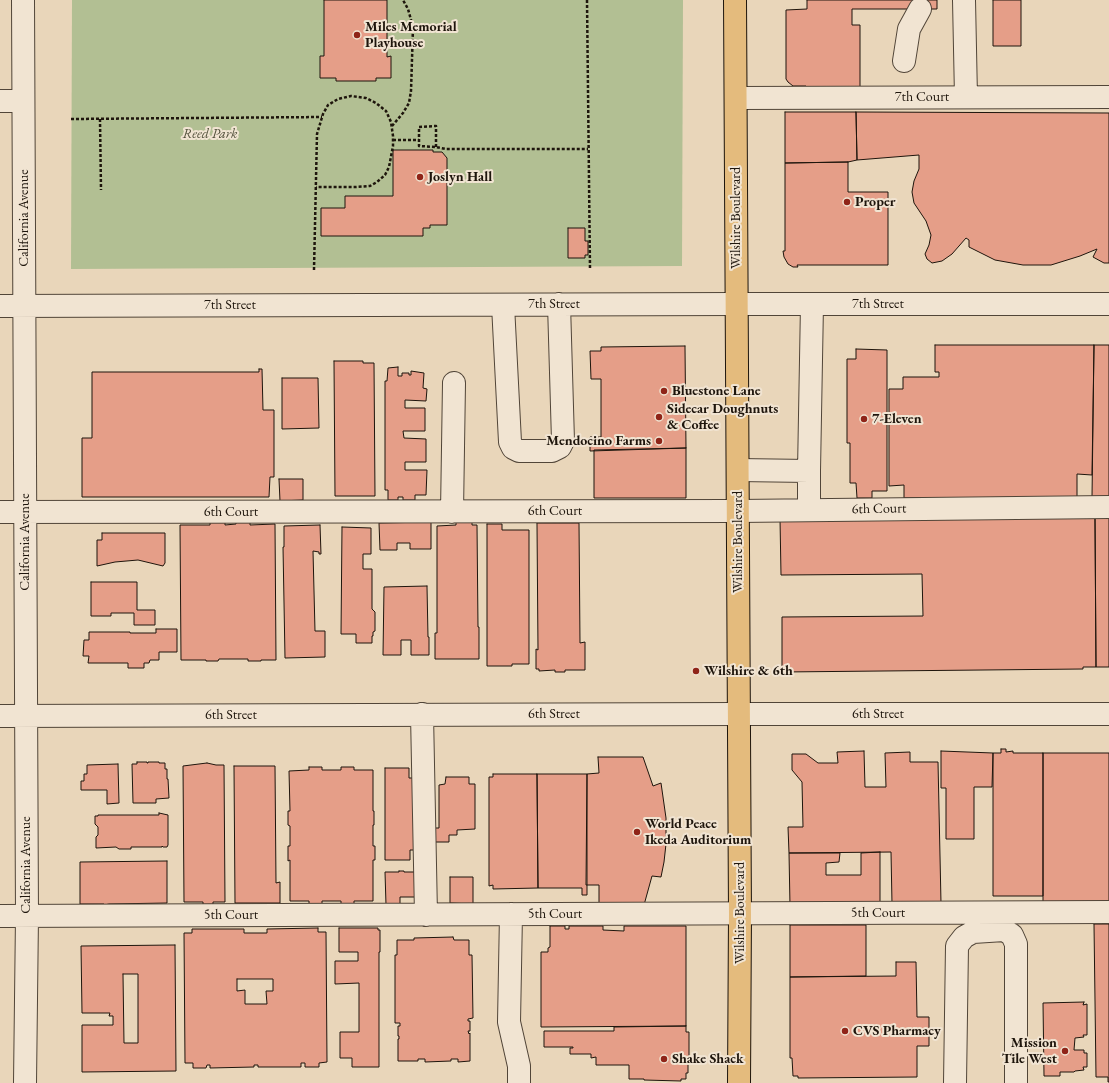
<!DOCTYPE html>
<html>
<head>
<meta charset="utf-8">
<style>
  body { margin:0 }
  canvas { display:block; background:#e9d6ba }
</style>
</head>
<body>
<canvas width="1109" height="1083"></canvas>
<script>
const ctx = document.querySelector('canvas').getContext('2d');
ctx.lineJoin = 'round';
function fill(path, color) { ctx.fillStyle = color; ctx.fill(path, 'evenodd'); }
const shape = rows => new Path2D(rows.map(r => 'M' + r).join(''));
function strokePath(path, color, width, dash) { ctx.strokeStyle = color; ctx.lineWidth = width; ctx.lineCap = dash ? 'butt' : 'round'; ctx.setLineDash(dash || []); ctx.stroke(path); }
function drawText(font, color, halo, rows, align = 'center') {
  ctx.font = font + ' "EB Garamond",serif'; ctx.lineWidth = 4; ctx.setLineDash([]); ctx.textBaseline = 'middle'; ctx.strokeStyle = halo; ctx.fillStyle = color; for (const [text, x, y, turn = 0] of rows) {
    ctx.save(); ctx.translate(x, y); ctx.rotate((+turn || 0) * Math.PI / 180); ctx.textAlign = isNaN(turn) ? turn : align; if (halo) ctx.strokeText(text, 0, 0); ctx.fillText(text, 0, 0); ctx.restore();
  }
}
fill(shape([
  [72,0,683,0,682,266,71,269]
]), '#b2bf93');
const building = shape([
  [324,0,387,0,387,57,391,56,391,78,376,78,376,81,336,81,336,78,320,78,320,56,324,56,324,0],
  [807,0,937,0,937,9,852,9,852,25,860,25,860,91,806,92,806,86,793,86,788,82,786,79,786,10,807,9,807,0],
  [993,0,1021,0,1021,46,993,46,993,0],
  [785,112,856,112,857,160,848,162,785,163,785,112],
  [856,112,1109,113,1109,263,1104,263,1093,257,1097,249,1080,256,1051,265,1023,265,995,260,969,247,969,240,966,238,952,254,942,261,932,263,927,259,925,254,929,245,931,235,926,221,914,203,912,192,914,181,919,169,919,155,857,160,856,112],
  [393,150,433,150,433,152,442,152,447,158,447,225,430,225,430,228,423,228,423,236,321,236,321,208,345,208,345,196,393,196,393,150],
  [848,162,848,192,888,192,888,265,797,265,798,267,793,267,788,264,784,257,783,251,785,251,785,163,848,162],
  [568,228,585,228,585,241,588,241,588,255,585,255,585,258,568,258,568,228],
  [935,345,1094,345,1092,475,1077,474,1077,497,904,498,904,485,889,486,889,389,903,389,903,377,939,377,939,372,935,372,935,345],
  [1094,345,1109,345,1109,497,1092,497,1094,345],
  [685,346,686,448,590,451,590,437,601,437,601,379,591,379,590,351,601,351,601,347,685,346],
  [856,349,887,350,887,491,872,491,872,498,857,498,856,483,850,483,850,443,847,443,847,359,856,359,856,349],
  [334,361,363,361,363,363,374,363,375,496,335,496,334,361],
  [398,367,398,376,402,376,402,373,409,373,409,375,411,375,411,371,424,373,423,388,427,389,426,401,405,400,405,408,425,408,425,431,403,431,404,438,426,439,426,462,405,462,405,470,427,470,426,495,415,495,415,500,403,500,403,497,398,497,398,500,388,500,388,490,385,490,385,381,387,381,388,368,398,367],
  [259,369,262,369,263,410,274,410,274,477,270,477,269,497,82,497,82,438,92,438,92,372,259,372,259,369],
  [282,378,318,378,319,428,282,429,282,378],
  [686,448,686,498,594,498,594,450,686,448],
  [279,479,303,479,303,500,280,501,279,479],
  [1095,518,1096,667,1083,667,1083,669,782,672,782,617,923,616,922,574,781,575,780,519,1095,518],
  [1095,518,1109,518,1109,667,1096,667,1095,518],
  [456,520,472,520,472,525,477,525,478,627,479,627,479,659,435,659,435,633,437,633,437,526,456,525,456,520],
  [210,522,225,522,225,525,236,524,236,522,250,522,250,525,275,524,276,660,261,660,261,661,248,661,248,659,219,659,218,661,206,661,206,660,181,660,180,525,210,525,210,522],
  [431,522,431,549,410,549,410,543,397,543,397,550,380,550,379,523,431,522],
  [537,523,579,523,580,643,585,642,585,670,565,670,565,672,555,672,555,670,539,671,539,669,536,669,536,649,538,650,537,523],
  [487,524,502,524,502,530,529,530,529,664,512,664,512,666,487,666,487,524],
  [320,525,321,554,319,554,319,552,313,551,315,631,325,631,325,657,285,658,283,547,284,547,284,526,320,525],
  [342,527,371,528,371,554,363,554,363,569,372,569,372,609,375,612,375,631,373,632,373,636,372,636,372,643,356,643,356,634,341,634,342,527],
  [102,533,165,533,165,563,163,566,138,560,115,562,97,566,97,540,102,540,102,533],
  [91,582,137,582,137,610,155,610,155,625,134,625,134,613,111,613,111,616,91,616,91,582],
  [427,586,428,637,429,637,429,655,411,655,411,640,401,640,401,655,383,655,384,587,427,586],
  [156,629,177,629,177,652,159,652,159,660,150,660,149,663,144,663,144,668,128,668,128,663,88,663,89,656,83,656,84,640,89,640,89,632,130,632,130,633,156,633,156,629],
  [1001,749,1006,749,1006,752,1013,751,1013,753,1043,753,1043,896,993,896,993,753,1001,753,1001,749],
  [864,751,865,787,886,787,885,753,910,752,910,762,938,762,941,903,892,904,891,852,789,853,788,827,803,827,802,782,792,770,792,754,806,754,818,763,838,763,837,752,864,751],
  [941,751,993,753,992,787,974,787,974,839,946,839,946,788,941,788,941,751],
  [1043,753,1109,753,1109,903,1043,903,1043,753],
  [598,757,643,757,653,786,661,783,666,818,666,844,664,862,661,877,652,876,644,905,599,904,599,885,586,885,587,774,599,773,598,757],
  [137,762,147,762,147,763,148,763,148,762,159,762,159,763,165,763,165,769,167,769,167,779,168,779,169,798,156,799,156,803,133,803,132,764,137,764,137,762],
  [207,763,216,765,224,765,225,902,213,902,213,905,203,905,203,902,184,902,183,766,207,763],
  [118,764,119,803,107,804,107,790,81,790,81,781,84,781,84,774,87,774,87,765,118,764],
  [234,766,275,766,276,883,280,882,280,903,235,903,234,766],
  [309,767,322,767,322,770,341,770,341,767,354,767,354,770,373,770,373,811,374,811,374,825,373,825,373,846,375,846,375,860,373,860,373,901,354,901,354,905,341,905,341,901,322,901,322,905,309,906,309,901,290,901,290,860,288,861,288,846,290,846,290,826,288,825,288,811,290,811,289,771,309,770,309,767],
  [385,768,409,768,409,778,413,778,414,850,410,850,410,860,385,860,385,768],
  [493,774,537,774,538,888,493,889,493,885,489,886,489,777,493,777,493,774],
  [537,774,587,774,587,895,582,895,582,888,538,888,537,774],
  [446,777,469,777,469,784,475,784,475,829,457,830,457,835,449,835,449,842,435,842,435,828,439,828,439,785,445,784,446,777],
  [159,813,168,815,168,845,167,847,163,847,162,846,162,847,131,847,131,849,119,849,116,847,96,848,96,837,98,835,98,827,95,824,95,816,98,816,98,815,159,815,159,813],
  [880,852,880,904,790,906,789,853,840,853,839,862,826,863,826,875,861,875,861,853,880,852],
  [167,861,167,903,109,904,104,905,104,904,80,904,80,862,167,861],
  [399,871,404,871,404,872,416,872,416,897,400,897,400,905,386,905,385,872,399,872,399,871],
  [450,877,473,877,473,904,450,903,450,877],
  [1094,924,1109,924,1109,1082,1108,1082,1108,1077,1096,1077,1094,924],
  [790,925,866,925,866,976,790,977,790,925],
  [550,926,565,926,565,929,569,929,569,926,603,926,603,930,624,931,624,926,686,926,686,1026,541,1027,541,952,548,952,548,948,550,947,550,926],
  [318,928,318,932,326,932,327,1062,319,1063,319,1067,305,1067,305,1063,301,1063,301,1067,258,1067,258,1065,254,1065,254,1067,210,1068,210,1065,207,1065,206,1068,193,1068,193,1063,185,1063,184,933,192,933,192,929,244,929,244,933,267,933,267,929,318,928],
  [237,979,273,979,273,991,266,991,267,1004,245,1004,245,990,237,991,237,979],
  [339,928,378,928,378,930,380,930,380,952,379,952,379,1067,352,1067,352,1058,340,1058,340,1032,359,1032,359,983,335,984,335,961,358,961,358,952,339,952,339,928],
  [453,937,454,940,469,940,469,955,472,955,473,1018,468,1019,468,1021,470,1021,470,1031,468,1031,469,1034,470,1033,470,1061,458,1062,458,1059,451,1059,451,1061,425,1062,425,1059,418,1059,418,1061,398,1061,398,1039,399,1039,399,1036,398,1036,398,1026,400,1026,400,1023,395,1023,395,955,397,955,397,940,414,940,414,938,453,937],
  [175,945,176,1071,82,1072,82,1025,113,1025,113,1016,109,1016,110,1013,82,1013,81,946,175,945],
  [123,974,138,974,138,1043,124,1043,123,974],
  [896,962,916,962,917,1017,929,1017,929,1046,917,1046,917,1077,798,1078,798,1076,793,1076,792,1058,790,1058,790,977,896,976,896,962],
  [1084,1002,1083,1005,1087,1004,1087,1035,1083,1035,1084,1037,1075,1038,1074,1050,1084,1050,1084,1053,1087,1053,1087,1067,1083,1067,1084,1070,1075,1071,1074,1072,1060,1072,1060,1076,1044,1076,1043,1003,1084,1002],
  [686,1026,686,1032,689,1032,689,1065,688,1064,688,1073,686,1073,686,1079,681,1079,681,1081,644,1080,644,1079,629,1079,629,1065,596,1065,596,1057,591,1058,591,1054,570,1054,570,1048,573,1048,573,1047,544,1047,544,1031,614,1031,614,1027,686,1026]
]);
fill(building, '#e59e88');
strokePath(building, '#1e150c', 1);
const minor = shape([
  [23,0,27,916,25,1083],
  [964,0,966,97],
  [904,61,909,29,920,9],
  [736,98,1109,97],
  [0,101,23,101],
  [503,305,510,442,513,448,519,451,552,451,560,447,563,441,559,304],
  [0,306,737,304,1109,304],
  [738,470,809,471,809,510],
  [809,471,812,304],
  [0,512,738,511,1109,507],
  [452,512,454,383],
  [422,714,426,915],
  [0,716,738,714,1109,714],
  [511,914,509,1022,519,1066,519,1083],
  [0,916,1109,912],
  [955,1083,957,946,964,937,973,932,1004,930,1012,935,1016,944,1016,1083]
]);
const major = shape([
  [735,0,740,914,739,1083]
]);
strokePath(minor, '#514538', 24);
strokePath(major, '#1e150c', 24);
strokePath(shape([
  [587,0,590,269],
  [71,119,322,117],
  [100,119,101,190],
  [392,126,403,113,409,103,411,91,413,27,408,9,403,0],
  [393,140,419,140],
  [436,147,436,126,419,127,419,146,436,147,446,149,588,149],
  [314,270,317,134,323,114,328,105,338,99,351,96,366,98,376,103,386,111,391,122,393,136,393,146,389,167,385,175,377,182,370,186,356,187,316,187]
]), '#1e150c', 2.5, [3, 2]);
strokePath(minor, '#f1e4d2', 22);
strokePath(major, '#e4bb7d', 22);
for (const [x, y, r, color] of [
  [357,35,4,"#8f2418"],
  [420,177,4,"#8f2418"],
  [847,202,4,"#8f2418"],
  [664,391,4,"#8f2418"],
  [659,417,4,"#8f2418"],
  [864,419,4,"#8f2418"],
  [659,441,4,"#8f2418"],
  [696,671,4,"#8f2418"],
  [637,832,4,"#8f2418"],
  [845,1031,4,"#8f2418"],
  [1065,1051,4,"#8f2418"],
  [664,1059,4,"#8f2418"]
]) { const dot = new Path2D(); dot.arc(x, y, r, 0, 2 * Math.PI); ctx.fillStyle = color; ctx.fill(dot); strokePath(dot, '#f1e4d2', 1.5); }
drawText('bold 14px', '#1e150c', '#f1e4d2', [
  ["Miles Memorial",365,27],
  ["Playhouse",365,43],
  ["Joslyn Hall",428,177],
  ["Proper",855,202],
  ["Bluestone Lane",672,391],
  ["Sidecar Doughnuts",667,409],
  ["& Coffee",667,425],
  ["7-Eleven",872,419],
  ["Mendocino Farms",651,441,"right"],
  ["Wilshire & 6th",704,671],
  ["World Peace",645,824],
  ["Ikeda Auditorium",645,840],
  ["CVS Pharmacy",853,1031],
  ["Mission",1057,1043,"right"],
  ["Tile West",1057,1059,"right"],
  ["Shake Shack",672,1059]
], 'left');
drawText('14px', '#1e150c', '#f1e4d2', [
  ["7th Court",922,97],
  ["California Avenue",24,218,-90],
  ["Wilshire Boulevard",736,218,-90],
  ["7th Street",554,304],
  ["7th Street",878,304],
  ["7th Street",230,305],
  ["6th Court",879,509,-1],
  ["6th Court",555,511],
  ["6th Court",231,512],
  ["California Avenue",25,542,-90],
  ["Wilshire Boulevard",738,542,-90],
  ["6th Street",554,714],
  ["6th Street",878,714],
  ["6th Street",231,715],
  ["California Avenue",26,865,-90],
  ["Wilshire Boulevard",740,913,-90],
  ["5th Court",878,913],
  ["5th Court",555,914],
  ["5th Court",231,915]
]);
drawText('italic 14px', '#52503b', '#f1e4d2', [
  ["Reed Park",210,134]
]);
</script>
</body>
</html>
